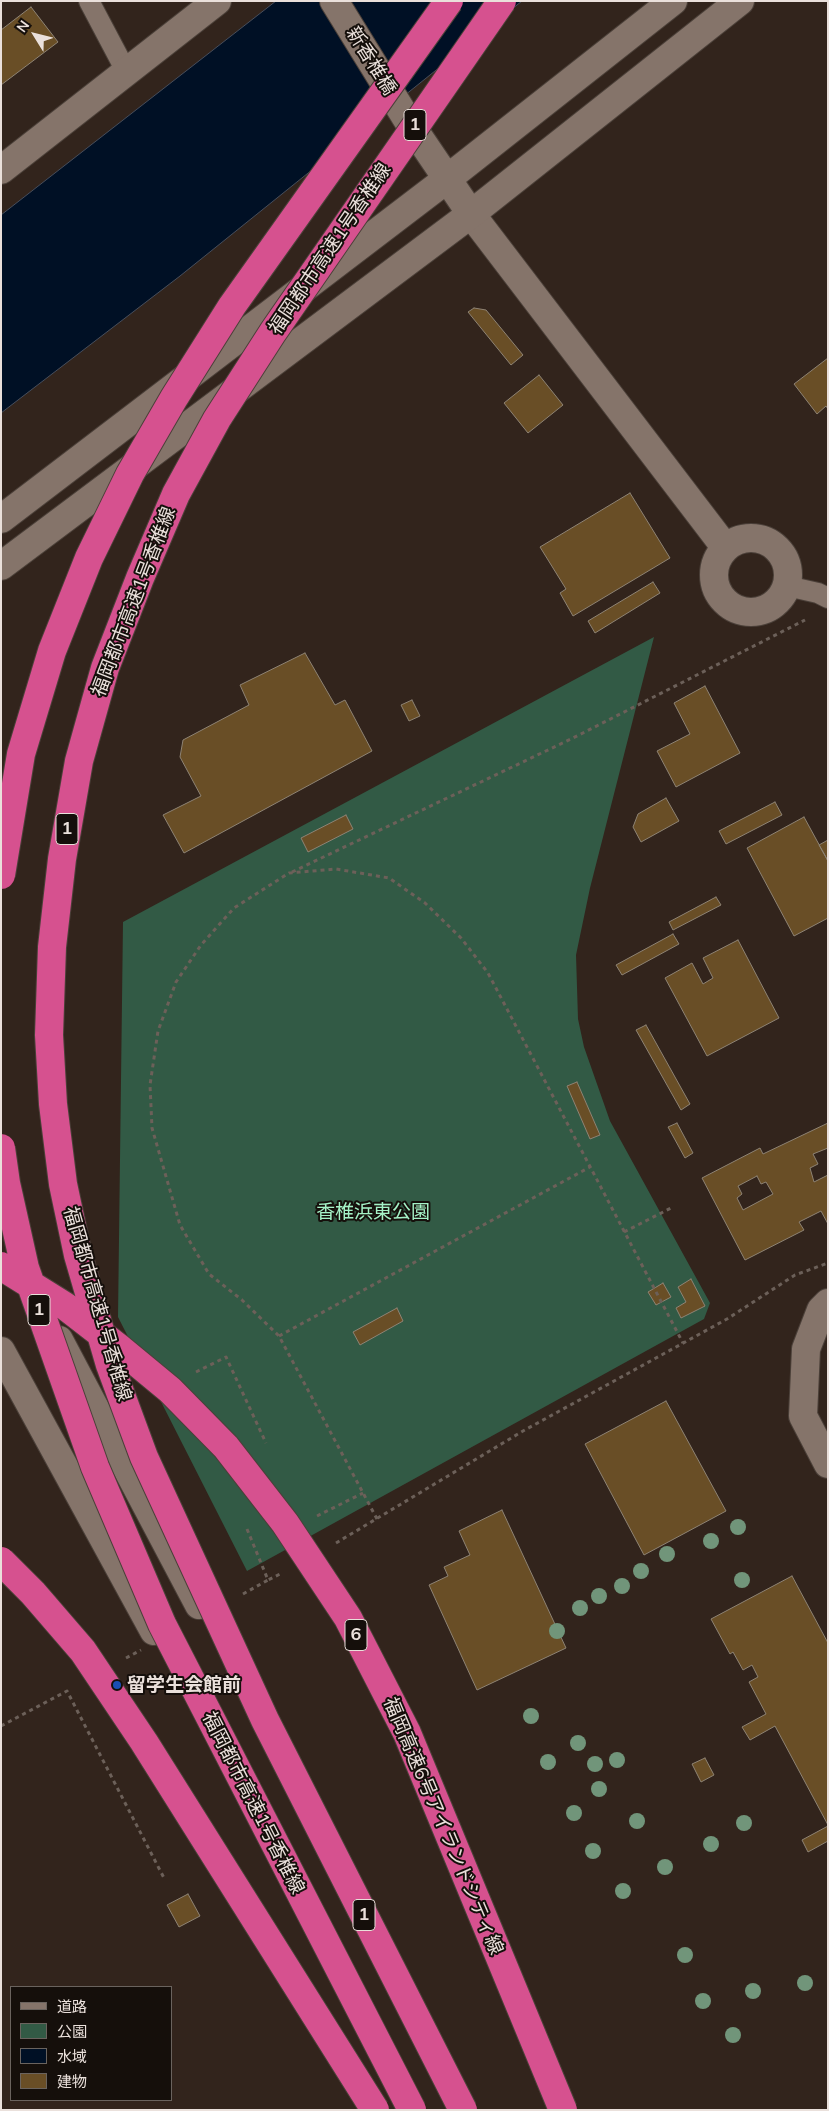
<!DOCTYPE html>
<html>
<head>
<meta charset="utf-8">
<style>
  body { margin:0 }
  #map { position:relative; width:829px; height:2111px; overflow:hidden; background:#32241c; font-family:Mulish,"Noto Sans JP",sans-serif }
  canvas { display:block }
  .frame { position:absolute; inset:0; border:2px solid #eae0db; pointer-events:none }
  .legend { position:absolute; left:10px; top:1986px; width:162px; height:115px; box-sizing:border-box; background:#150f0b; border:1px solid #6a635e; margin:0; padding:6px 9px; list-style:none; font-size:15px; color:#eae0db }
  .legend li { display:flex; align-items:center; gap:10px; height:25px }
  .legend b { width:25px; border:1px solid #6a635e }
  .north { position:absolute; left:10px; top:10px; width:50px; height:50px; -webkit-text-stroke:4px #150f0b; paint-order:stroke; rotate:306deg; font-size:14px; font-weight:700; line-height:20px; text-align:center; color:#eae0db }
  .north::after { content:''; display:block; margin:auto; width:18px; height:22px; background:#eae0db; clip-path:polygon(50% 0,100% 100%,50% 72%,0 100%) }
</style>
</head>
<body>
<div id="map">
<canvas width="829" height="2111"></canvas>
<div class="frame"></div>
<ul class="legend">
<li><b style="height:6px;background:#85746a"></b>道路</li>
<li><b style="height:14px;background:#325a45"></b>公園</li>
<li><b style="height:14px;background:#001025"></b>水域</li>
<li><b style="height:14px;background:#694e26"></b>建物</li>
</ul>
<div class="north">N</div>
</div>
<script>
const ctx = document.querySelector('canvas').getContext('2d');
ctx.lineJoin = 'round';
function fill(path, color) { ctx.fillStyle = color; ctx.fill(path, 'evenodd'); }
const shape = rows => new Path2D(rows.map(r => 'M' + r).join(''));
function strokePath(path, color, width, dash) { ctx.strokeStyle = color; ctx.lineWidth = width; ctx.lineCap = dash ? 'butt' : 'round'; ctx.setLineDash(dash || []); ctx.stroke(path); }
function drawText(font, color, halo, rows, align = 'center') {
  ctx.font = font + ' Mulish,"Noto Sans JP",sans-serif'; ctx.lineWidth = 4; ctx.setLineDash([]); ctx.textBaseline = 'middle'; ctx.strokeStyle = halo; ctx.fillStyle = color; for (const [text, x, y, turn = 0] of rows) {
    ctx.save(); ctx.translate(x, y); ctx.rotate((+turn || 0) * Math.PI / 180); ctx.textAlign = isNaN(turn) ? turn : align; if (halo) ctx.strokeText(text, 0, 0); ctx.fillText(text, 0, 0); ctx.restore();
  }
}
fill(shape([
  [654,637,590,888,576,955,578,1019,584,1047,610,1121,710,1303,704,1319,247,1571,118,1317,123,922]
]), '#325a45');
const water = shape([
  [276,1,522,1,180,276,1,413,1,215,276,1]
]);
fill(water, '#001025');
strokePath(water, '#464e5c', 1);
const building = shape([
  [31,7,58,42,1,85,1,30,31,7],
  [474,308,486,310,523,355,511,365,468,312,474,308],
  [828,358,828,409,826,406,817,414,794,384,828,358],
  [539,375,563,405,528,433,504,403,539,375],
  [630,493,670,558,573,616,560,593,566,589,540,547,630,493],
  [653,582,660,593,595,633,588,621,653,582],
  [305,653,335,705,345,700,372,751,184,853,163,815,201,796,180,757,183,740,249,705,240,685,305,653],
  [705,686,740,753,676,787,657,751,690,734,674,703,705,686],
  [412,700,420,716,409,721,401,705,412,700],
  [666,798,679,821,641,842,633,827,638,814,666,798],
  [775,802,782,815,726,844,719,831,775,802],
  [346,815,353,829,308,852,301,838,346,815],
  [804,817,828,861,828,918,794,936,747,848,804,817],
  [828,840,828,861,819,845,828,840],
  [716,897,721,905,673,930,669,922,716,897],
  [673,934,679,944,622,975,616,965,673,934],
  [738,940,779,1018,707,1056,665,978,692,963,703,984,713,978,703,958,738,940],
  [646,1025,690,1104,681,1110,636,1030,646,1025],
  [577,1082,600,1135,590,1139,567,1086,577,1082],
  [677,1123,693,1153,685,1158,668,1127,677,1123],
  [828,1123,828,1148,813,1154,818,1164,810,1168,814,1182,828,1175,828,1224,821,1211,799,1222,804,1230,745,1260,702,1178,760,1148,763,1154,828,1123],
  [757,1176,761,1184,766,1182,773,1194,743,1210,737,1198,742,1194,738,1186,757,1176],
  [691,1279,705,1306,681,1318,676,1308,686,1302,678,1287,691,1279],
  [663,1283,671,1297,656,1305,648,1292,663,1283],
  [397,1308,403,1321,360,1345,353,1332,397,1308],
  [666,1401,726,1511,644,1555,585,1444,666,1401],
  [502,1510,566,1648,477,1690,429,1585,448,1576,444,1567,470,1555,459,1531,502,1510],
  [792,1576,828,1643,828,1825,775,1726,750,1740,742,1727,766,1714,749,1682,758,1677,752,1665,743,1670,733,1652,730,1654,711,1619,792,1576],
  [705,1758,714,1775,701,1782,692,1764,705,1758],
  [828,1826,828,1841,808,1852,802,1840,828,1826],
  [188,1894,200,1916,179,1927,167,1905,188,1894]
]);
fill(building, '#694e26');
strokePath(building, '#8e8374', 1);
const lane = shape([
  [89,1,127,73],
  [787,586,818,593,828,598]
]);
const street = shape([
  [471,214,725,547],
  '714 575a37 37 0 1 1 74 0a37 37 0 1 1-74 0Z'
]);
const secondary = shape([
  [334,1,408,121,471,214],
  [1,170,217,1],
  [1,519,447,179,673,1],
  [1,566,471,214,740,1],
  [828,1303,821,1310,806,1349,803,1416,828,1464],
  [59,1340,199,1605],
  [1,1351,154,1631]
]);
strokePath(lane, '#4b4039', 22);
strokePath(street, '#4b4039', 30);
strokePath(secondary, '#4b4039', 30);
strokePath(shape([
  [292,872,571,739,805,620],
  [624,1232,671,1208],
  [279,1336,590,1167],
  [196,1372,226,1357,266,1443],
  [317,1516,363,1493],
  [377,1519,279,1336,242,1300,209,1274,180,1225,152,1128,150,1085,158,1031,176,982,201,945,234,908,289,873,336,869,389,878,425,903,461,938,488,973,683,1343],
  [247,1529,268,1580,280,1574],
  [336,1543,523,1431,727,1319,795,1275,828,1263],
  [1,1726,67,1691,164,1878]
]), '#6c6059', 3, [4, 4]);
strokePath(lane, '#85746a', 20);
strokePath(street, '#85746a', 28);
strokePath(secondary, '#85746a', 28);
const highwayBridge = shape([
  [1,875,21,754,52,651,89,558,130,474,174,398,232,306,449,1],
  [1,1148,6,1183,25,1268,95,1467,162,1624,412,2110],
  [1,1266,65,1306,118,1347,170,1390,226,1447,285,1523,348,1618,407,1733,563,2110],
  [1,1561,33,1593,83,1651,144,1742,375,2110],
  [463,2110,265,1720,144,1457,110,1365,78,1255,63,1184,53,1104,49,1035,52,947,62,859,79,761,105,668,140,578,176,494,217,419,273,332,502,1]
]);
strokePath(highwayBridge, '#4b4039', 30, []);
strokePath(shape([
  [243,1594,268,1580],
  [126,1658,141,1650]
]), '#6c6059', 3, [4, 4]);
strokePath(highwayBridge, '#d6518f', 28);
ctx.fillStyle = '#71957a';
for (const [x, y] of [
  [738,1527],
  [711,1541],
  [667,1554],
  [641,1571],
  [742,1580],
  [622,1586],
  [599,1596],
  [580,1608],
  [557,1631],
  [531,1716],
  [578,1743],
  [617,1760],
  [548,1762],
  [595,1764],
  [599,1789],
  [574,1813],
  [637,1821],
  [744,1823],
  [711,1844],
  [593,1851],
  [665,1867],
  [623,1891],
  [685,1955],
  [805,1983],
  [753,1991],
  [703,2001],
  [733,2035]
]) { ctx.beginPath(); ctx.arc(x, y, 8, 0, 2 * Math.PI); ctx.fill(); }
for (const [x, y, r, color] of [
  [117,1685,5,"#1a4fb4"]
]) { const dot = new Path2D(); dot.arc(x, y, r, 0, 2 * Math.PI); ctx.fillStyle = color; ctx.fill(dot); strokePath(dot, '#150f0b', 2); }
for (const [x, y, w] of [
  [415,125,22],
  [67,829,22],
  [39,1310,22],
  [356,1635,22],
  [364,1915,22]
]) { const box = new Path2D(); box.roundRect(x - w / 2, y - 15.5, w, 31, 4); ctx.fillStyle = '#150f0b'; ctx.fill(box); strokePath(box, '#eae0db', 1); }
drawText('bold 18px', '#eae0db', null, [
  ["1",415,125],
  ["1",67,829],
  ["1",39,1310],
  ["6",356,1635],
  ["1",364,1915]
]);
drawText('19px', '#eae0db', '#150f0b', [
  ["新香椎橋",371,61,58],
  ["福岡都市高速1号香椎線",330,249,-56],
  ["福岡都市高速1号香椎線",134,602,-69],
  ["福岡都市高速1号香椎線",97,1304,74],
  ["福岡都市高速1号香椎線",253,1803,63],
  ["福岡高速6号アイランドシティ線",443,1826,67]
]);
drawText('19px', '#a5f2c7', '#150f0b', [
  ["香椎浜東公園",373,1212]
]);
drawText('bold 19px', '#eae0db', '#150f0b', [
  ["留学生会館前",127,1685]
], 'left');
</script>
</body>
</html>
